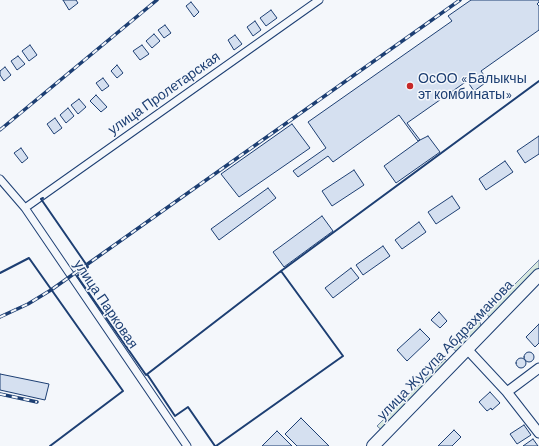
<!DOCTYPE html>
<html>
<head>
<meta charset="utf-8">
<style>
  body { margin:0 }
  canvas { display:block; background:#f4f7fb }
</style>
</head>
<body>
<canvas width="539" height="446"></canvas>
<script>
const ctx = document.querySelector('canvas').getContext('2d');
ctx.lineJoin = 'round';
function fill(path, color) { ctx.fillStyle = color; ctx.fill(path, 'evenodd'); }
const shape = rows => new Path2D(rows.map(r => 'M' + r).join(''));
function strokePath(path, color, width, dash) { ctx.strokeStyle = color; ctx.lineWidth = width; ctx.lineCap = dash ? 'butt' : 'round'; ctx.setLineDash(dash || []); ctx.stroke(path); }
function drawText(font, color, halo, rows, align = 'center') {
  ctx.font = font + ' Barlow,sans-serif'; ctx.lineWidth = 3; ctx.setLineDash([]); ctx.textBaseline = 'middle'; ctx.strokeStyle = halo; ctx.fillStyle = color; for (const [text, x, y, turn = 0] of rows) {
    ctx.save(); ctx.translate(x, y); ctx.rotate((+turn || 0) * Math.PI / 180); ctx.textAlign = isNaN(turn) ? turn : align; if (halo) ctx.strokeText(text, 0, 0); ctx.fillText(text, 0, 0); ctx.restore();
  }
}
const green = shape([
  [539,260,539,275,493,322,486,313,539,260],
  [479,319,483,332,461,355,452,348,479,319],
  [445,359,451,365,385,433,377,426,445,359]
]);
fill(green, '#d7e8df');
strokePath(green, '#687fa3', 1);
const building = shape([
  [63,0,76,0,78,3,69,10,63,0],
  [471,0,539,0,539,2,537,4,539,6,539,30,481,71,488,81,474,91,467,81,407,123,420,140,418,141,399,115,333,162,328,156,298,177,293,171,326,148,308,122,452,21,448,16,471,0],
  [191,2,199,12,194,17,186,6,191,2],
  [271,10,277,18,266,26,260,18,271,10],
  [255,21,261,30,253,36,247,27,255,21],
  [165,25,171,33,164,38,158,30,165,25],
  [154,34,160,41,152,48,146,41,154,34],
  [235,35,242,44,234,50,228,40,235,35],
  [30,45,37,55,29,61,22,51,30,45],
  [142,45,149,54,140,60,133,51,142,45],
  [18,56,25,64,17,70,11,61,18,56],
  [117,65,123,73,117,78,111,71,117,65],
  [5,67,11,75,4,81,0,75,0,71,5,67],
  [103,78,109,86,102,91,96,83,103,78],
  [96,95,107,107,101,112,90,101,96,95],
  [79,99,86,107,78,114,71,105,79,99],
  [68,108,74,116,66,123,60,115,68,108],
  [55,118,62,128,54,134,47,124,55,118],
  [292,124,310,148,239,197,221,174,292,124],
  [428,136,440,152,396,183,384,166,420,140,428,136],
  [539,136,539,154,525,163,517,151,539,136],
  [21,148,28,158,22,163,14,153,21,148],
  [505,161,513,172,486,190,479,179,505,161],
  [354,170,364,185,332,206,322,191,354,170],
  [268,188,276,198,219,240,211,229,268,188],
  [452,196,460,208,436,224,428,212,452,196],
  [322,216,333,231,284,267,273,252,322,216],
  [419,222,426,232,402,249,395,240,419,222],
  [383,246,390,256,363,275,356,265,383,246],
  [351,268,359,278,333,298,325,288,351,268],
  [439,312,447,321,440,328,431,320,439,312],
  [539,324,539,343,535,347,526,337,539,324],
  [420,329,430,339,407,361,397,350,420,329],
  '524 357a5 5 0 1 1 10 0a5 5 0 1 1-10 0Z',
  '516 363a5 5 0 1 1 10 0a5 5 0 1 1-10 0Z',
  [0,374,49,384,45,400,0,390,0,374],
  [490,392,500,403,492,410,491,408,487,411,479,402,490,392],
  [301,418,329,446,297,446,285,434,301,418],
  [524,425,531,435,517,444,510,434,524,425],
  [454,430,461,437,452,446,438,446,454,430],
  [277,431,292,446,262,446,277,431],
  [533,439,538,446,523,446,533,439]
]);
fill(building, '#d5e0f0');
strokePath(building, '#1d3f73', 1);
const street = shape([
  [0,179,25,208,187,446],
  [25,208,319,0]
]);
const secondary = shape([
  [467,349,507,392,539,433],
  [507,392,539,368]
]);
const highway = shape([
  [373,446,539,275]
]);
strokePath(street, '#1d3f73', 9);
strokePath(secondary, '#1d3f73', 11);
strokePath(highway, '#1d3f73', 14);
strokePath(street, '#f4f7fb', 7);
strokePath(secondary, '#f4f7fb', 9);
strokePath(highway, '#f4f7fb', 12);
const rail = shape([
  [0,130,157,0],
  [0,317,28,304,51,290,460,0],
  [0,394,37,402]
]);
strokePath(rail, '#1d3f73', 3.5);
strokePath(rail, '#f4f7fb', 2, [6]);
strokePath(shape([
  [43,198,41,199,88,267,77,276,146,375,281,271,539,81],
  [0,273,29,258,123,391,50,446],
  [147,374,175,416,188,407,215,446],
  [216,446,343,356,281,271,280,272]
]), '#1d3f73', 2);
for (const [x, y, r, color] of [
  [410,86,4,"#c62828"]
]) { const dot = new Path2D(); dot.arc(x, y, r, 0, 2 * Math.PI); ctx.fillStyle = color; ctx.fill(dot); strokePath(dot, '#f4f7fb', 1.5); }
drawText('14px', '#1d3f73', '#f4f7fb', [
  ["ОсОО «Балыкчы",418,78],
  ["эт комбинаты»",418,94]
], 'left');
drawText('14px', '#1d3f73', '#f4f7fb', [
  ["улица Пролетарская",164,93,-35],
  ["улица Парковая",106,304,56],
  ["улица Жусупа Абдрахманова",445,350,-46]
]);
</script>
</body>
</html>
